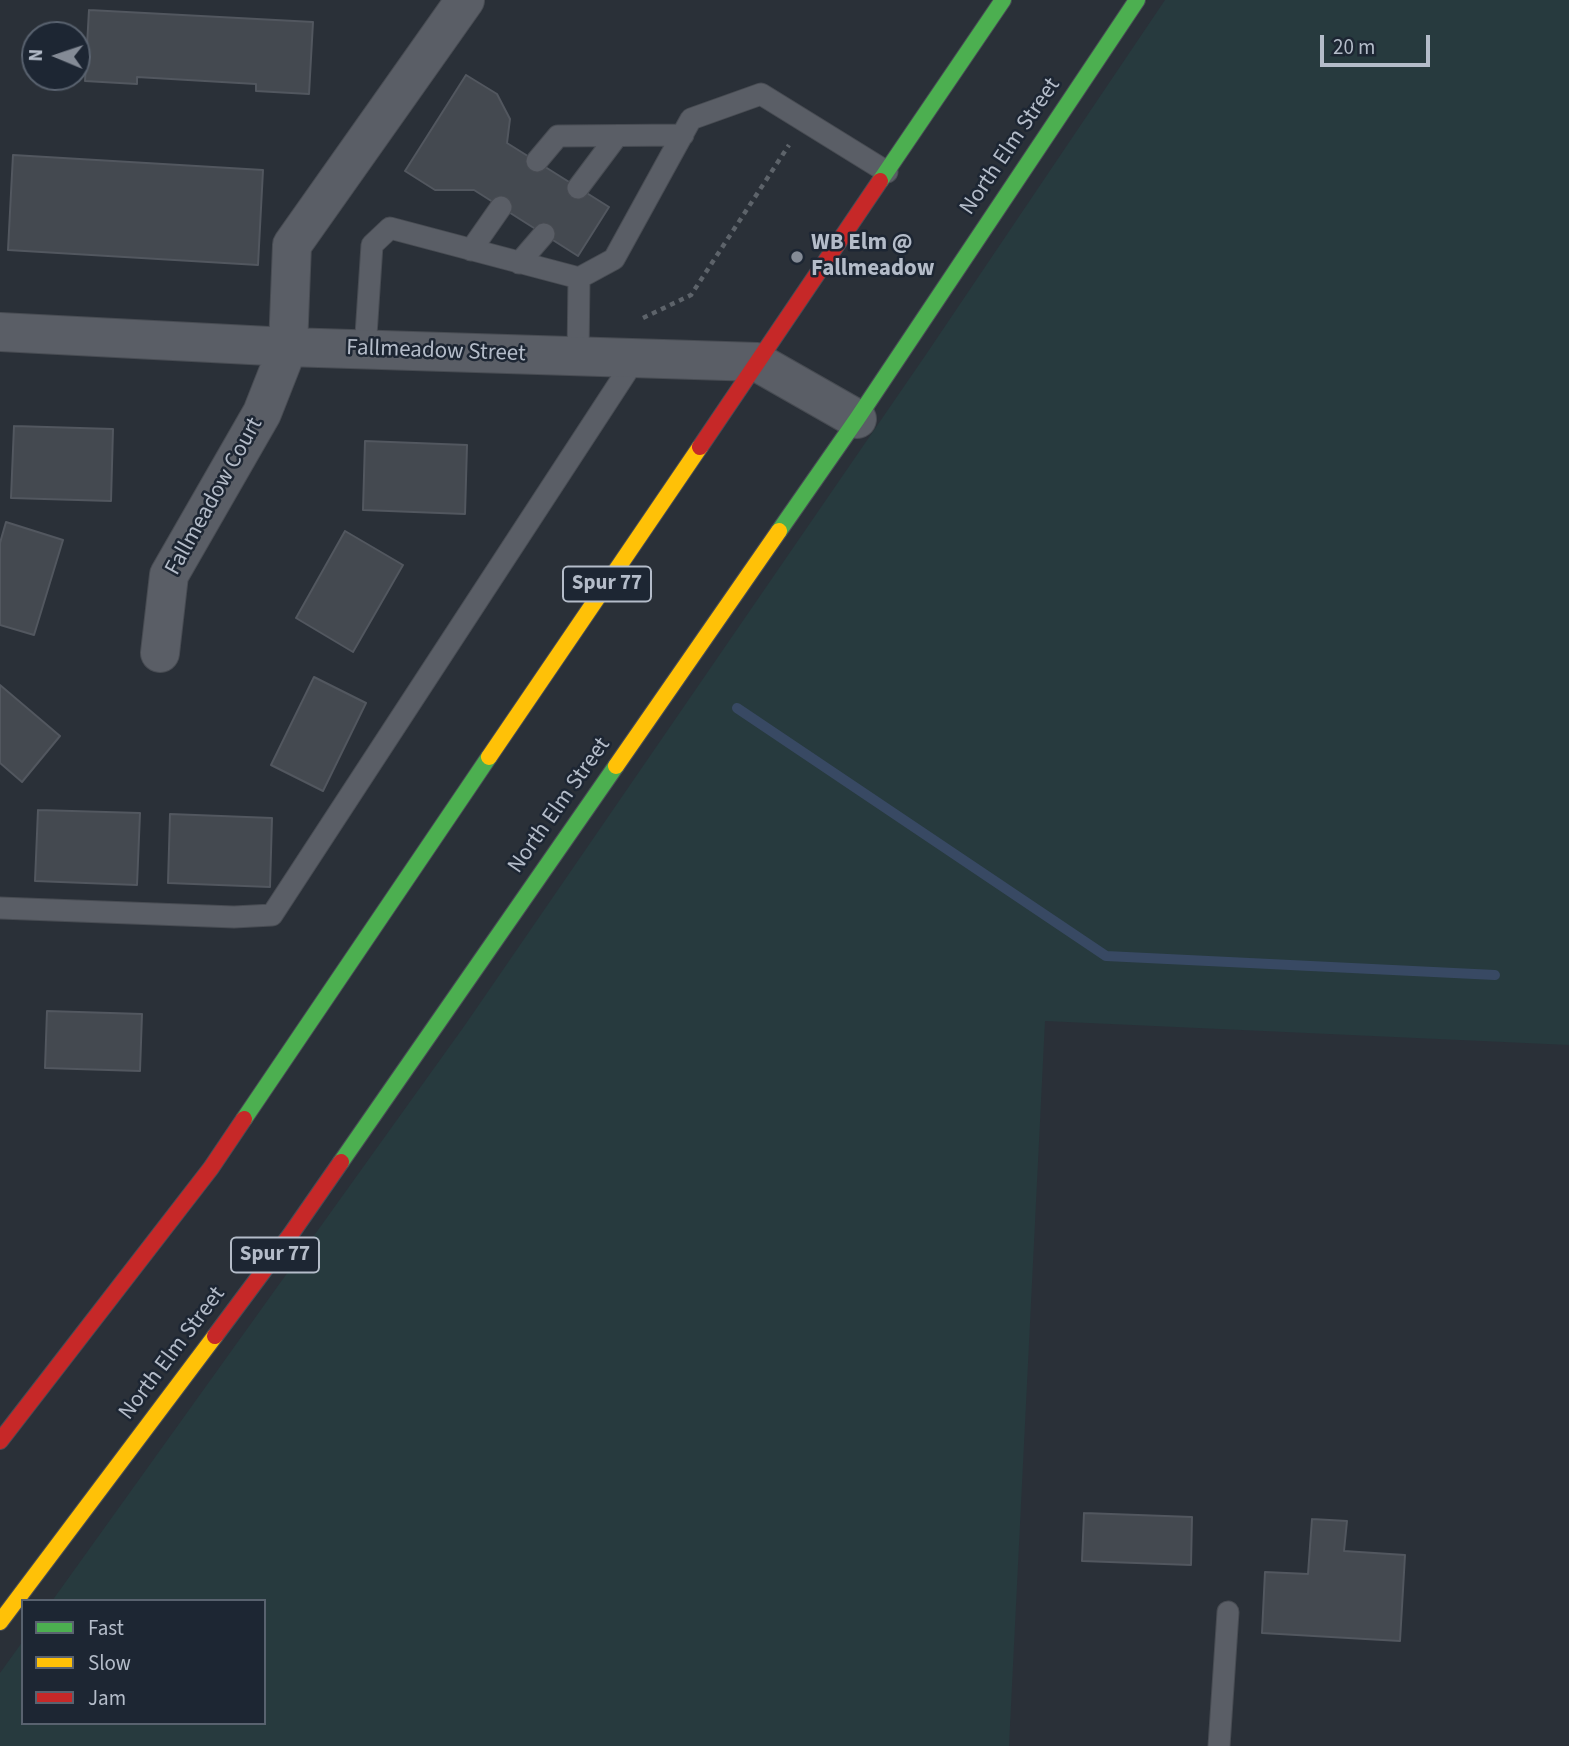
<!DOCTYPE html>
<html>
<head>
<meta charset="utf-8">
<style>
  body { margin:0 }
  #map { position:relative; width:1569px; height:1746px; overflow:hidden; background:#2a3038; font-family:"Source Sans 3",sans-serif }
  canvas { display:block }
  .legend { position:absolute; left:21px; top:1599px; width:245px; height:126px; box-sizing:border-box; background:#1d2633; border:2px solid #59626f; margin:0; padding:9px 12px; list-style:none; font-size:21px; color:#b4bcc9 }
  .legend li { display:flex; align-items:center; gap:14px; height:35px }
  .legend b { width:35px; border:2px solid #59626f }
  .north { position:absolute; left:21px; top:21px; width:70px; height:70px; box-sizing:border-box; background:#1d2633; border:2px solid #59626f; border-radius:50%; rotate:272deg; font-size:19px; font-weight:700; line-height:28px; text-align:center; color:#b4bcc9 }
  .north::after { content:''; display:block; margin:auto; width:24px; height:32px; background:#848b96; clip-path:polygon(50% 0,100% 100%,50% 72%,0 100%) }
  .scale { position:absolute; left:1320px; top:35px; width:110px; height:32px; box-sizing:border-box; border:4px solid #b4bcc9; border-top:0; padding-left:9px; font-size:21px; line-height:24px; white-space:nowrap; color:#b4bcc9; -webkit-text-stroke:5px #1d2633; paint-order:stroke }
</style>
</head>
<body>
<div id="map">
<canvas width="1569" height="1746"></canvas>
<ul class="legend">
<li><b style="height:9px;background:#4caf50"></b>Fast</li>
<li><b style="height:9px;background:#ffc107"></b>Slow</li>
<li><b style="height:9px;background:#c62828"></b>Jam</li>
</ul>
<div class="north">N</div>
<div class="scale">20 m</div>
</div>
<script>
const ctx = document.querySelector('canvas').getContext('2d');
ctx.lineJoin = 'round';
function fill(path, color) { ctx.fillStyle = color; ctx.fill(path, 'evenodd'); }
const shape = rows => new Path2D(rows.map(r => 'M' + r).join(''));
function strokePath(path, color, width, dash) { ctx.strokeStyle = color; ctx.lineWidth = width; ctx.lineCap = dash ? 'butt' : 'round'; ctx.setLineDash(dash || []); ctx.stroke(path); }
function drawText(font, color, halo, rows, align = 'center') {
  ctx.font = font + ' "Source Sans 3",sans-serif'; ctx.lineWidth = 5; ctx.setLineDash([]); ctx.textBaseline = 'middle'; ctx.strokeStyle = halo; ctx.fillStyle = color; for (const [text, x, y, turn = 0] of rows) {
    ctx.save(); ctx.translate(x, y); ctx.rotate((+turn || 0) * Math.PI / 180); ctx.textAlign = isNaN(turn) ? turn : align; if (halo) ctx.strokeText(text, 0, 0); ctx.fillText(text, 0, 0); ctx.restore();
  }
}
fill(shape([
  [1165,0,1569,0,1569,1045,1045,1021,1009,1746,0,1746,0,1673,23,1641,23,1723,264,1723,264,1601,52,1601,465,1025,927,353]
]), '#273a3e');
strokePath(shape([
  [737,708,1106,956,1495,975]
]), '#384963', 10);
const building = shape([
  [89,10,313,22,309,94,256,91,256,84,137,77,137,84,85,81,89,10],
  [466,75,497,94,510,119,507,143,609,207,578,256,474,190,435,190,405,171,466,75],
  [13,155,263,170,258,265,8,250,13,155],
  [14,426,113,429,111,501,11,498,14,426],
  [365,441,467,445,465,514,363,510,365,441],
  [6,522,63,540,34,635,0,625,0,543,6,522],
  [345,531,403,565,353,652,296,618,345,531],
  [314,677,366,703,323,791,271,765,314,677],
  [0,685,60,736,22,782,0,763,0,685],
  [38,810,140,813,137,885,35,881,38,810],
  [170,814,272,818,270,887,168,883,170,814],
  [47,1011,142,1014,140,1071,45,1068,47,1011],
  [1084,1513,1192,1517,1191,1565,1082,1561,1084,1513],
  [1312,1519,1347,1521,1344,1551,1405,1555,1400,1641,1262,1633,1265,1572,1308,1574,1312,1519]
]);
fill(building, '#444950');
strokePath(building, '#52575f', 2);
const lane = shape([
  [537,161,558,136,683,135],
  [578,188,617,136],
  [471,250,501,207],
  [519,263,544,234],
  [365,350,372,245,390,228,579,278,614,259,691,119,761,94,887,172],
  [578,357,579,278],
  [0,908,234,917,272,915,635,359],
  [1219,1746,1228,1612]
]);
const street = shape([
  [0,332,288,347,757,362,857,419],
  [160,653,169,575,262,413,288,347,292,245,465,0]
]);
const fast = shape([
  [880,181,1003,0],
  [779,531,857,419,1137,0],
  [244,1119,489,757],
  [341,1162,616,766]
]);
const slow = shape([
  [489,757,700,447],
  [616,766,779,531],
  [0,1622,215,1336]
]);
const jam = shape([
  [700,447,880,181],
  [215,1336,291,1234,341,1162],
  [0,1441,211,1168,244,1119]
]);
strokePath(lane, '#484c53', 23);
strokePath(street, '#484c53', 40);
strokePath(fast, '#484c55', 18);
strokePath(slow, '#484c55', 18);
strokePath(jam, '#484c55', 18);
strokePath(shape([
  [643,318,691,295,789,145]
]), '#5d636a', 4.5, [5, 5]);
strokePath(lane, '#5a5e66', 21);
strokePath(street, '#5a5e66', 38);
strokePath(fast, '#4caf50', 16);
strokePath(slow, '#ffc107', 16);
strokePath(jam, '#c62828', 16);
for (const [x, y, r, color] of [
  [797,257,7,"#848b96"]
]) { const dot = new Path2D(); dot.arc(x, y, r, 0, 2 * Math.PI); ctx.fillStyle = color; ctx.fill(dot); strokePath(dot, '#1d2633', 2.5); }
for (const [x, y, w] of [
  [607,584,88],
  [275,1255,88]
]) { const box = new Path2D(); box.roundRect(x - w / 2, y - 17.5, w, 35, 5); ctx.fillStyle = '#1d2633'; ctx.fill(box); strokePath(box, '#b4bcc9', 2); }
drawText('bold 21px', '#b4bcc9', null, [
  ["Spur 77",607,584],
  ["Spur 77",275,1255]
]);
drawText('23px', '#b4bcc9', '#1d2633', [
  ["North Elm Street",1011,147,-56],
  ["Fallmeadow Street",436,352,2],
  ["Fallmeadow Court",215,497,-61],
  ["North Elm Street",560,806,-55],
  ["North Elm Street",173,1354,-53]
]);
drawText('bold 23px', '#b4bcc9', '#1d2633', [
  ["WB Elm @",811,244],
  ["Fallmeadow",811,270]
], 'left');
</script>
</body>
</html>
